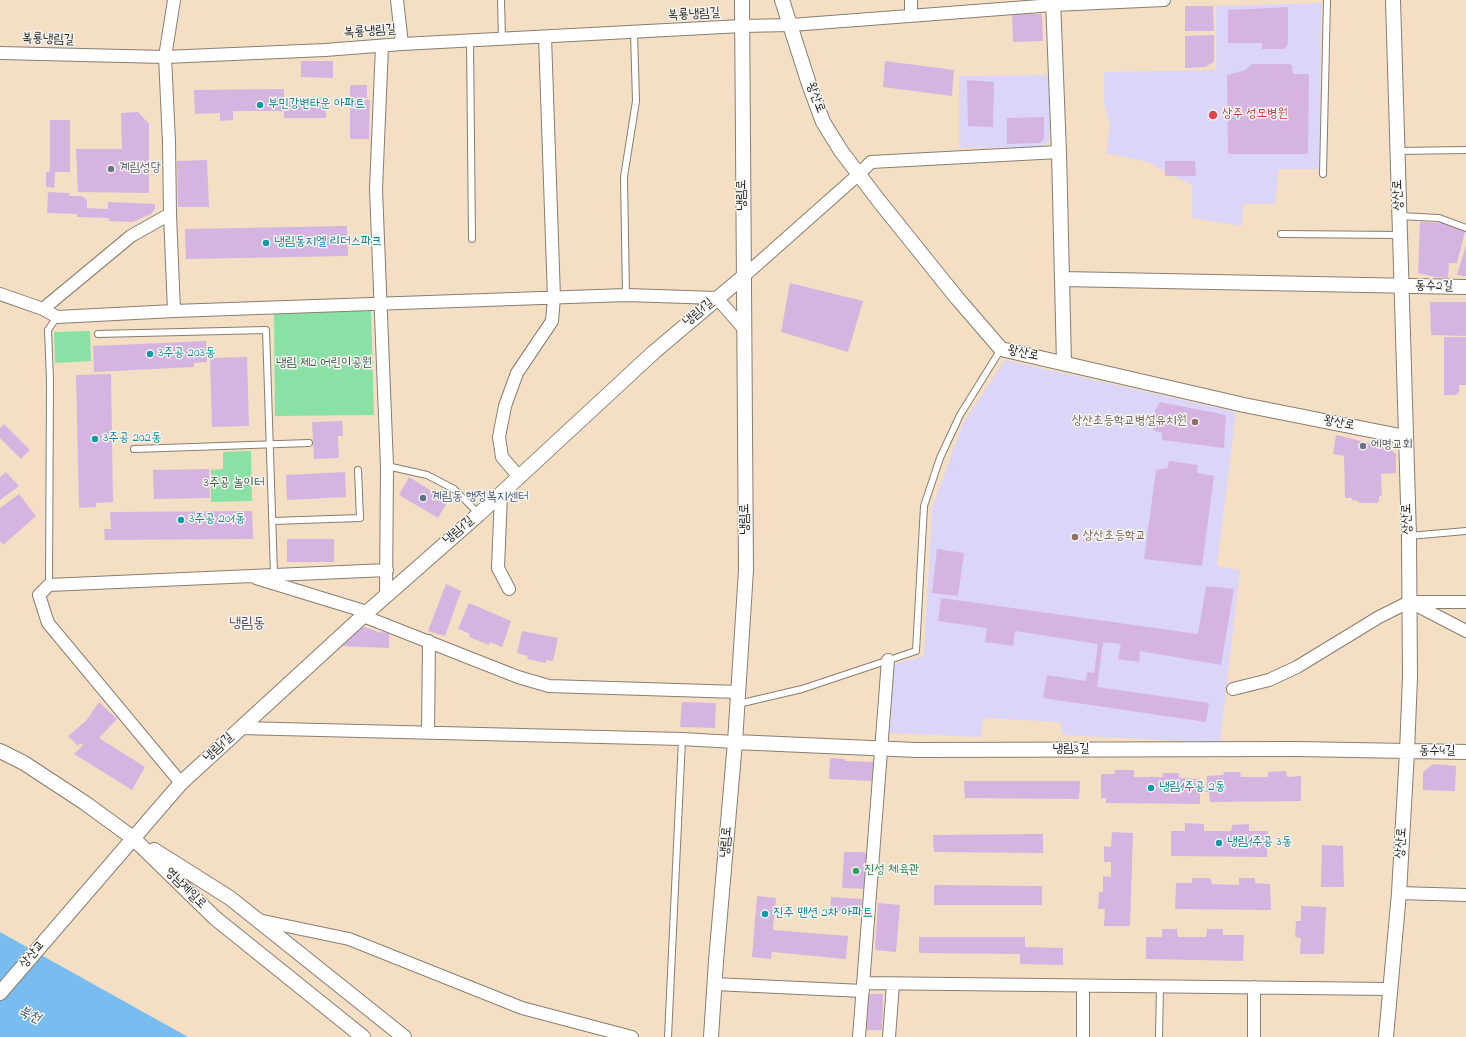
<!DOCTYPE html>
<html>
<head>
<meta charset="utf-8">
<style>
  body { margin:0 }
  canvas { display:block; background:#f4dfc4 }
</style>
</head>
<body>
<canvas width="1466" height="1037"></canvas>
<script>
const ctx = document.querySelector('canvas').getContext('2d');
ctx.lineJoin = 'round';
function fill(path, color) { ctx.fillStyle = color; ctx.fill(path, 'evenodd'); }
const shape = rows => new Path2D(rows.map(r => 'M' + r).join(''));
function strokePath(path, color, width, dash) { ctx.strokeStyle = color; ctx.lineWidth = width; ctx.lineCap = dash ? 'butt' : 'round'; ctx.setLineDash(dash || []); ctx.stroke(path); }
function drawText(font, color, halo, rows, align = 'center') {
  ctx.font = font + ' "Indie Flower","Poor Story",sans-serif'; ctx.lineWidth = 3; ctx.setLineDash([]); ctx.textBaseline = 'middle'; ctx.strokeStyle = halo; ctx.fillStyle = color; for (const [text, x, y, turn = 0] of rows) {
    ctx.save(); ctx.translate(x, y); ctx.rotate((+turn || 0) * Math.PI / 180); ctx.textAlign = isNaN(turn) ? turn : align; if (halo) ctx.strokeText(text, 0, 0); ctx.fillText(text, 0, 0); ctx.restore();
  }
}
fill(shape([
  [1321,3,1319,169,1279,169,1275,204,1243,204,1242,226,1192,218,1192,185,1173,176,1148,162,1106,153,1110,126,1104,104,1104,72,1216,70,1216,6],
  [1050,75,1050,140,1043,147,959,148,959,76],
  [1005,360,1236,412,1217,566,1240,570,1220,743,1063,735,1060,722,983,718,981,737,890,733,893,664,924,656,932,508,963,423]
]), '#dbd6f7');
fill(shape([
  [371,310,374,415,275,416,274,313],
  [90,331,91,361,55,363,54,332],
  [251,451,252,501,211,502,211,470,223,469,223,452]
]), '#8ae1a5');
fill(shape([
  [0,932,188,1037,0,1037]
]), '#79bcef');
fill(shape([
  [1185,6,1213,6,1214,31,1185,31],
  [1288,7,1288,44,1285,49,1262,49,1262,43,1228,43,1228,10],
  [1012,14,1042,14,1043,41,1013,42],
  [1214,35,1214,62,1205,67,1185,68,1185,36],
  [301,61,333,61,333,78,301,77],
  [885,61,954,70,952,96,883,87],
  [1252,64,1289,64,1292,66,1293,74,1309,74,1308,154,1228,154,1227,75,1245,70],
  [967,80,994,82,993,127,968,126],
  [350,85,367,85,367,98,350,98],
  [284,89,284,99,326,98,326,118,284,118,284,111,233,111,233,120,220,121,220,113,195,114,194,90],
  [350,100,370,100,369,139,350,139],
  [138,112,149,124,149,193,78,192,76,149,122,149,121,113],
  [1044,117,1044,139,1039,143,1007,144,1007,118],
  [50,120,70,120,70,172,55,172,54,188,46,187,46,172,50,172],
  [207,160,209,207,178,207,177,161],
  [1165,161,1195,161,1196,176,1165,176],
  [48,192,69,193,69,196,82,196,87,200,87,208,108,209,108,202,155,204,155,209,151,214,133,222,109,221,109,218,77,217,77,214,47,213],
  [1420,222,1445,223,1465,232,1457,263,1449,263,1448,278,1435,277,1418,273],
  [347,226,348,256,186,259,185,229],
  [1466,245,1466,276,1457,275],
  [790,283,863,301,848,352,781,332],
  [1430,302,1466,302,1466,336,1431,335],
  [1444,337,1466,337,1466,385,1459,385,1459,392,1456,395,1444,395],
  [206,341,207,362,194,363,194,367,94,372,93,346],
  [247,357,249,426,212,427,210,358],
  [111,374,113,502,96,503,96,507,79,508,76,375],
  [1160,402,1226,415,1224,448,1162,440,1162,433,1153,430,1155,410],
  [342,421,343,436,338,436,339,458,314,459,312,422],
  [4,424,30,450,21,459,0,438,0,428],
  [1336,435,1361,441,1386,449,1391,450,1396,454,1396,473,1381,474,1382,496,1379,496,1379,501,1377,503,1359,503,1358,501,1352,500,1352,498,1345,498,1344,456,1333,454],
  [1169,461,1198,465,1197,473,1214,476,1202,566,1144,559,1156,470,1168,468],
  [209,469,210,498,154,499,153,470],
  [6,472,19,486,0,500,0,477],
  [345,472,346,497,287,500,286,475],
  [409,477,448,501,438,518,399,495],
  [19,494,36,516,3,545,0,541,0,508],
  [252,511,253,539,105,540,104,529,111,529,110,512],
  [287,539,334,539,334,562,287,562],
  [937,549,964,553,958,596,932,593],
  [446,584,461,591,445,636,428,631],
  [1206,586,1234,589,1221,665,1140,651,1139,662,1118,659,1121,644,1103,642,1097,687,1209,703,1206,722,1043,698,1047,675,1086,681,1087,672,1094,673,1098,644,1015,631,1013,646,985,642,987,628,938,621,941,598,1198,634],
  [469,603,511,621,502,647,490,642,489,645,469,637,470,634,458,629],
  [358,627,365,627,378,632,389,633,389,648,342,646],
  [522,631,558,638,553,661,546,660,546,663,527,659,528,656,517,653],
  [99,702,117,719,99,738,145,767,132,790,74,754,83,745,80,743,78,746,68,736,86,721],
  [682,702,716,703,715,728,680,727],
  [830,758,845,759,845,761,874,762,873,781,829,779],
  [1433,764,1456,766,1455,791,1423,790,1423,772],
  [1114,770,1134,770,1134,777,1163,777,1163,773,1179,773,1179,778,1200,779,1200,804,1106,803,1106,798,1101,798,1101,774,1115,774],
  [1286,771,1287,777,1301,776,1301,801,1210,802,1209,792,1206,792,1207,776,1223,775,1224,772,1240,772,1241,777,1268,777,1268,772],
  [964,781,1080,781,1079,799,965,798],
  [1185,823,1204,824,1204,831,1231,831,1232,825,1249,824,1249,831,1268,831,1267,857,1171,856,1171,831,1185,831],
  [1112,832,1133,833,1130,926,1104,926,1105,909,1098,909,1099,892,1103,892,1103,876,1111,877,1111,862,1104,862,1104,846,1111,847],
  [1043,834,1043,853,934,852,933,835],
  [1322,845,1343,846,1344,887,1321,887],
  [844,852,862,852,870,854,868,889,842,888],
  [1192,878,1210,878,1212,884,1239,885,1239,878,1255,878,1255,883,1270,884,1271,910,1175,909,1176,883,1192,883],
  [934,885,1042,886,1042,905,934,905],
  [757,896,776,898,773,930,848,936,846,959,772,952,771,959,752,957],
  [831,897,862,899,861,914,830,912],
  [878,903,900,905,896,952,875,950],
  [1301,906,1326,907,1324,954,1300,954,1301,938,1295,937,1296,921,1301,921],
  [1162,929,1177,929,1178,937,1206,937,1207,929,1223,929,1223,935,1244,935,1243,961,1146,959,1146,937,1162,937],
  [919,937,1025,937,1025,947,1063,948,1063,965,1020,964,1020,954,919,953],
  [868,994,883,994,882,1030,867,1030]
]), '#d6b4e1');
const service = shape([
  [501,0,502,39],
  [470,40,472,239],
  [1398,151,1466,150],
  [1323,174,1327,0],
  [1400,216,1439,218,1466,228],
  [1281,234,1401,235],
  [626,295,624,177,636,101,634,33],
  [98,334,266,330,274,574],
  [134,449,309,443],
  [387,466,427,475,454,489,479,514],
  [273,521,360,518,358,470],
  [1409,536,1466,531],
  [49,585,50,380,48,330,57,317],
  [738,704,802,689,916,651,924,506,940,458,960,415,1001,349],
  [668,1037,682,739],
  [1159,1037,1160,987]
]);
const minor = shape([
  [174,0,165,57,169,142,170,214,131,236,43,309,57,317,174,311,626,295,717,298,744,329],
  [397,0,402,44],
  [911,0,911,16],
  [382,46,376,189,387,466,386,595],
  [0,53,165,57,325,50,402,44,742,26,791,25,1053,5,1164,0],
  [170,214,174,311],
  [744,276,859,174,871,162,1059,152],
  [0,294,43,309],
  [519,477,502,457,499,437,505,406,517,373,552,321,554,298,545,37],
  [501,494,498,568,509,589],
  [256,578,367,612],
  [1412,603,1466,631],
  [363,616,518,677,549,686,739,692],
  [1233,689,1269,680,1297,667,1379,617,1409,602,1466,602],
  [240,728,682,739,735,742],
  [428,733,429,641],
  [181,783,48,623,39,595,49,585,387,570],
  [1399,893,1466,895],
  [258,920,349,939,522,1008,632,1037],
  [864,983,1390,989],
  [714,984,863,991],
  [1083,986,1083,1037],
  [859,1037,888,660],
  [889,1037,893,984],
  [1254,1037,1254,987]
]);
const tertiary = shape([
  [782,0,809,84,823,122,841,151,879,201,957,298,1001,349,1244,405,1405,437],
  [1053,0,1059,152,1064,363],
  [1062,279,1466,287],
  [735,742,916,750,1295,749,1466,752],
  [0,751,24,763,85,803,133,838,215,918,363,1037],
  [154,850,230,898,404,1037],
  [0,993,181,783,363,616,479,514,654,352,744,276],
  [711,1037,716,961,735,742,746,570,742,0],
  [1386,1037,1399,893,1407,752,1410,677,1409,536,1393,0]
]);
strokePath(service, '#887e70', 8);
strokePath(minor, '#887e70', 14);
strokePath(tertiary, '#887e70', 16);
strokePath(service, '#fff', 6);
strokePath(minor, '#fff', 12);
strokePath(tertiary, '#fff', 14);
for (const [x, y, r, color] of [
  [260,105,4,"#0f9aa8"],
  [1213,115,5,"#e0444e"],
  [111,169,4,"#6b7280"],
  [266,243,4,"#0f9aa8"],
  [150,354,4,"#0f9aa8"],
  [1195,422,4,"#8d6e63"],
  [95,439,4,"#0f9aa8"],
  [1363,446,4,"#6b7280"],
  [423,498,4,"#5c6f8a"],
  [181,520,4,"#0f9aa8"],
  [1075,537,4,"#8d6e63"],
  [1151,788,4,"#0f9aa8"],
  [1219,843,4,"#0f9aa8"],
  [856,871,4,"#2e9e5b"],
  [765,914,4,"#0f9aa8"]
]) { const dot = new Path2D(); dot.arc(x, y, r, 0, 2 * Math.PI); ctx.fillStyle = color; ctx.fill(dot); strokePath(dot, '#f6f6f2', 1.5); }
drawText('13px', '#1c1c1c', '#f6f6f2', [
  ["복룡냉림길",694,15,-3],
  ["복룡냉림길",370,32,-4],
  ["복룡냉림길",48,40,2],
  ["왕산로",815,98,69],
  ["냉림로",743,195,-90],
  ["상산로",1399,195,-92],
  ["동수2길",1434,287,1],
  ["냉림1길",699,313,-40],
  ["왕산로",1023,354,12],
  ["왕산로",1339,424,11],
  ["냉림로",746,519,-90],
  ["상산로",1408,519,-92],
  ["냉림1길",459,531,-41],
  ["냉림1길",219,748,-43],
  ["냉림3길",1071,750],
  ["동수4길",1437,752],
  ["냉림로",727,842,-85],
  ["상산로",1402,843,-86],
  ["영남제일로",185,889,45],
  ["상산교",33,955,-49]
]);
drawText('13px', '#0d838f', '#f6f6f2', [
  ["부민강변타운 아파트",268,105],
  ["냉림동지엘 리더스파크",274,243],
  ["3주공 203동",158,354],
  ["3주공 202동",103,439],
  ["3주공 201동",189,520],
  ["냉림1주공 2동",1159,788],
  ["냉림1주공 3동",1227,843],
  ["진주 맨션 2차 아파트",773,914]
], 'left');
drawText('13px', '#be3a42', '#f6f6f2', [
  ["상주 성모병원",1222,115]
], 'left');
drawText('13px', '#5b616d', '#f6f6f2', [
  ["계림성당",119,169],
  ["에명교회",1371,446]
], 'left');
drawText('13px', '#3d5745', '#f6f6f2', [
  ["냉림 제2 어린이공원",324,364],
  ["3주공 놀이터",234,484]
]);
drawText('13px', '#785e54', '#f6f6f2', [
  ["상산초등학교병설유치원",1187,422],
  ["상산초등학교",1083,537,"left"]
], 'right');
drawText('13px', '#4e5e75', '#f6f6f2', [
  ["계림동 행정복지센터",431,498]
], 'left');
drawText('13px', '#27864d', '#f6f6f2', [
  ["진성 체육관",864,871]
], 'left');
drawText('italic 14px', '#3d5466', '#f6f6f2', [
  ["북천",29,1016,25]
]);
drawText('15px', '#5d5161', '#f6f6f2', [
  ["냉림동",247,625]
]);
</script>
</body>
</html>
